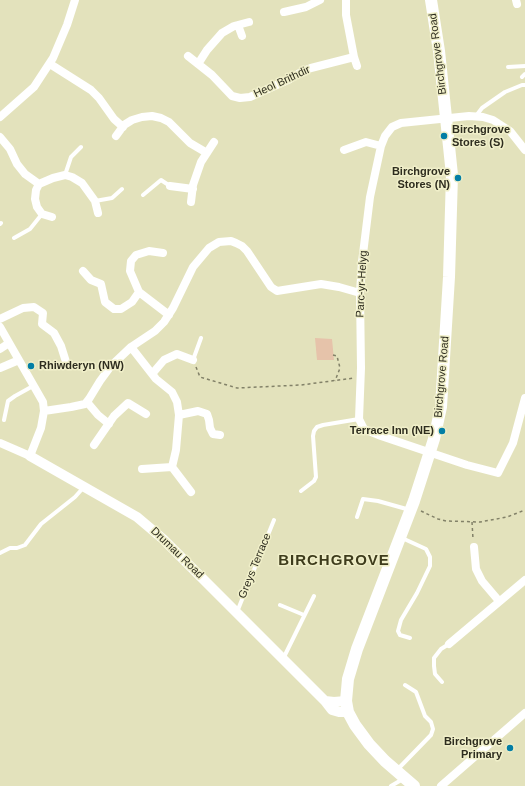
<!DOCTYPE html>
<html>
<head>
<meta charset="utf-8">
<style>
  body { margin:0 }
  canvas { display:block; background:#e3e2bc }
</style>
</head>
<body>
<canvas width="525" height="786"></canvas>
<script>
const ctx = document.querySelector('canvas').getContext('2d');
ctx.lineJoin = 'round';
function fill(path, color) { ctx.fillStyle = color; ctx.fill(path, 'evenodd'); }
const shape = rows => new Path2D(rows.map(r => 'M' + r).join(''));
function strokePath(path, color, width, dash) { ctx.strokeStyle = color; ctx.lineWidth = width; ctx.lineCap = dash ? 'butt' : 'round'; ctx.setLineDash(dash || []); ctx.stroke(path); }
function drawText(font, color, halo, rows, align = 'center') {
  ctx.font = font + ' Arial,sans-serif'; ctx.lineWidth = 3; ctx.setLineDash([]); ctx.textBaseline = 'middle'; ctx.strokeStyle = halo; ctx.fillStyle = color; for (const [text, x, y, turn = 0] of rows) {
    ctx.save(); ctx.translate(x, y); ctx.rotate((+turn || 0) * Math.PI / 180); ctx.textAlign = isNaN(turn) ? turn : align; if (halo) ctx.strokeText(text, 0, 0); ctx.fillText(text, 0, 0); ctx.restore();
  }
}
fill(shape([
  [315,338,332,339,334,360,317,360]
]), '#e6c3aa');
strokePath(shape([
  [333,355,337,356,340,368,335,381],
  [196,367,200,377,237,388,301,385,354,378],
  [421,511,438,519,446,521,480,522,507,517,525,510],
  [472,522,473,539]
]), '#828168', 1.5, [3, 3]);
strokePath(shape([
  [508,67,525,66],
  [522,77,525,74],
  [476,116,482,108,505,92,522,85,525,85],
  [65,175,71,157,81,147],
  [143,195,161,180,170,186],
  [95,201,112,198,122,189],
  [0,224,1,223],
  [14,238,30,229,42,214],
  [193,360,201,338],
  [4,420,8,401,15,396,33,386],
  [301,491,314,481,316,477,313,436,314,431,317,427,323,425,359,419],
  [357,517,363,499,378,501,410,510],
  [402,538,426,549,430,557,430,566,417,593,401,620,398,631,400,635,410,638],
  [0,553,10,548,17,548,25,545,41,524,75,497,83,488],
  [280,605,304,615],
  [237,612,274,520],
  [283,659,314,596],
  [442,682,435,674,434,666,434,658,441,649,449,644],
  [397,770,431,735,433,729,431,722,425,716,416,692,405,685],
  [391,786,403,779]
]), '#fff', 4);
strokePath(shape([
  [346,0,346,15,354,57,357,66],
  [516,0,517,4],
  [284,12,306,7,320,0],
  [238,25,242,36],
  [188,56,212,75,232,96,240,98,250,97,290,79,301,72,311,68,354,57],
  [50,64,91,90,99,98,114,119,123,127],
  [198,64,207,50,222,33,234,26,249,22],
  [0,117,34,87,53,58,67,25,75,0],
  [116,136,124,125,132,120,142,117,152,116,161,118,169,122,190,143,207,153],
  [0,137,10,149,17,164,25,174,39,184],
  [344,150,366,142,381,146],
  [525,150,510,131,493,120,483,117,469,116,401,123,392,127,385,136,381,146,370,197,362,262,360,293,361,368,359,419,364,429,381,436,467,465,498,473,513,443,525,398],
  [170,186,193,189],
  [191,202,193,185,201,162,214,142],
  [52,217,42,214,37,207,35,199,36,190,39,184,53,178,65,175,72,177,82,183,95,201,98,213],
  [163,253,149,251,136,255,131,261,130,271,139,292,169,315],
  [83,271,91,280,101,284,105,302,114,309,121,309,132,302,139,292],
  [0,319,23,308,34,307,43,313,42,324,54,333,61,346,67,365],
  [0,327,43,402,44,411,41,428,30,456,0,443],
  [131,347,156,379,172,392,177,402,179,415,176,450,172,467],
  [0,349,9,343],
  [0,368,19,360],
  [152,374,164,360,177,354,193,360],
  [87,402,98,415,109,424],
  [44,411,71,407,85,404,89,399,100,381,111,366,131,347,155,331,164,322,173,308,193,267,209,248,219,242,231,241,236,243,242,246,247,251,271,287,277,291,321,284,339,287,360,293],
  [179,415,198,411,207,414,209,420,210,428,213,434,220,435],
  [94,445,114,416,128,403,146,414],
  [142,469,172,467,191,492],
  [474,547,476,569,482,581,499,601],
  [449,644,525,580],
  [441,786,525,713]
]), '#fff', 8);
strokePath(shape([
  [30,456,137,517,163,539,325,701,332,710,339,712,348,712],
  [325,701,334,702,346,701]
]), '#fff', 10);
strokePath(shape([
  [414,786,385,761,369,744,355,725,348,712,346,701,348,679,357,649,414,501,434,439,441,407,449,277,452,175,439,51,431,0]
]), '#fff', 12);
for (const [x, y, r, color] of [
  [444,136,4,"#037ea5"],
  [458,178,4,"#037ea5"],
  [31,366,4,"#037ea5"],
  [442,431,4,"#037ea5"],
  [510,748,4,"#037ea5"]
]) { const dot = new Path2D(); dot.arc(x, y, r, 0, 2 * Math.PI); ctx.fillStyle = color; ctx.fill(dot); strokePath(dot, '#f0efc9', 1.5); }
drawText('11px', '#2e2d1f', '#f0efc9', [
  ["Birchgrove Road",438,54,-97],
  ["Heol Brithdir",282,82,-25],
  ["Parc-yr-Helyg",362,284,-87],
  ["Birchgrove Road",442,377,-85],
  ["Drumau Road",177,553,44],
  ["Greys Terrace",255,566,-68]
]);
drawText('bold 11px', '#2e2d1f', '#f0efc9', [
  ["Birchgrove",452,130,"left"],
  ["Stores (S)",452,143,"left"],
  ["Birchgrove",450,172],
  ["Stores (N)",450,185],
  ["Rhiwderyn (NW)",39,366,"left"],
  ["Terrace Inn (NE)",434,431],
  ["Birchgrove",502,742],
  ["Primary",502,755]
], 'right');
ctx.letterSpacing = '1px';
drawText('bold 15px', '#3e3c1c', '#f0efc9', [
  ["BIRCHGROVE",334,561]
]);
ctx.letterSpacing = '0px';
</script>
</body>
</html>
